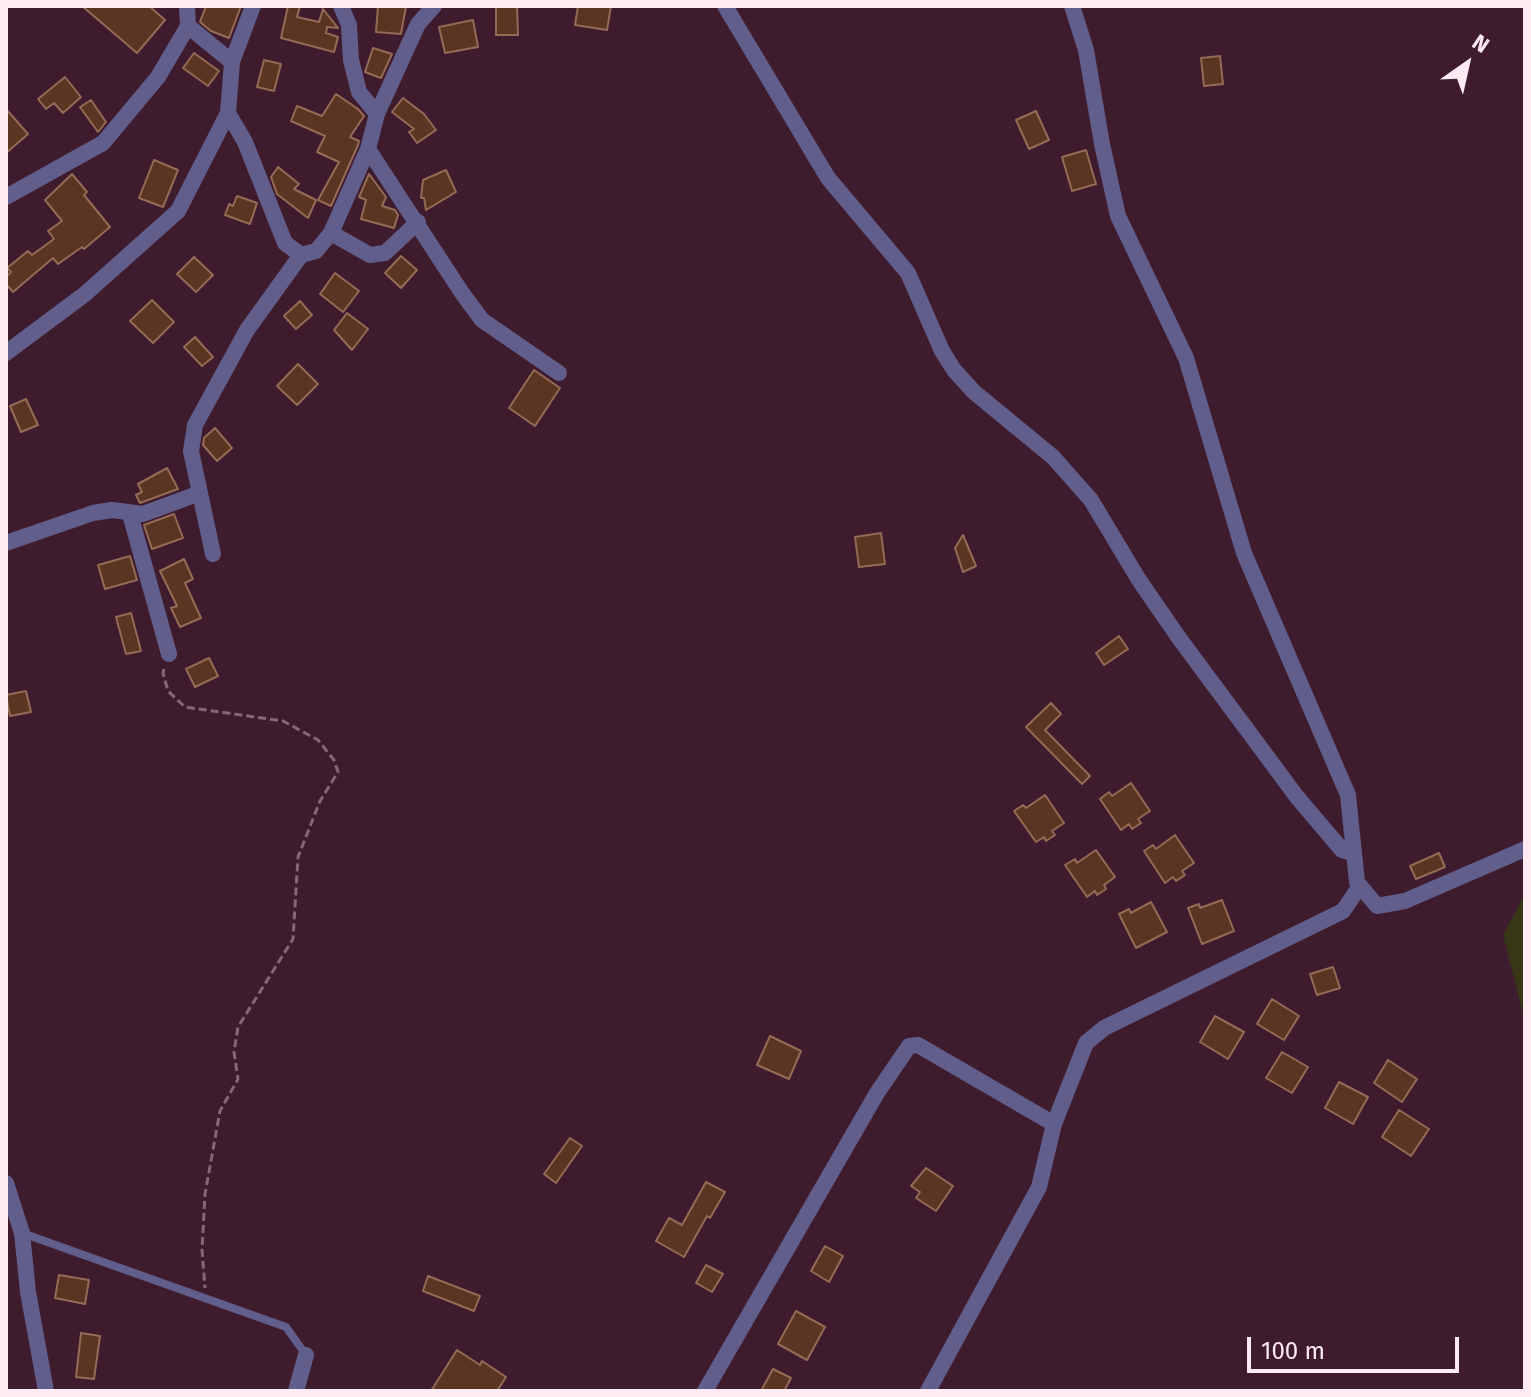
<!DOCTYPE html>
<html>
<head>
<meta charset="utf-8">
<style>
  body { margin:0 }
  #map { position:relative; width:1531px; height:1397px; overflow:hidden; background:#3f1b2e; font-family:"Fira Sans",sans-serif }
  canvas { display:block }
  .frame { position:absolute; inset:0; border:8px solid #feeaf3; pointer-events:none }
  .north { position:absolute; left:1427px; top:24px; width:80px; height:80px; -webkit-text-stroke:6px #3f1b2e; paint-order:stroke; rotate:34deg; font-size:22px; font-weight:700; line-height:32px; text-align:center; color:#feeaf3 }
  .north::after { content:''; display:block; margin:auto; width:28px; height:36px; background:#feeaf3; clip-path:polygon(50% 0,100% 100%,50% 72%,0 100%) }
  .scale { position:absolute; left:1247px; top:1337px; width:212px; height:36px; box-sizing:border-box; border:4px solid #feeaf3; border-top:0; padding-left:10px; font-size:24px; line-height:28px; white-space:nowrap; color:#feeaf3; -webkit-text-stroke:6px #3f1b2e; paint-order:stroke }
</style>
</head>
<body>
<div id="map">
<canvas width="1531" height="1397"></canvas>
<div class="frame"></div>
<div class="north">N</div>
<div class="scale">100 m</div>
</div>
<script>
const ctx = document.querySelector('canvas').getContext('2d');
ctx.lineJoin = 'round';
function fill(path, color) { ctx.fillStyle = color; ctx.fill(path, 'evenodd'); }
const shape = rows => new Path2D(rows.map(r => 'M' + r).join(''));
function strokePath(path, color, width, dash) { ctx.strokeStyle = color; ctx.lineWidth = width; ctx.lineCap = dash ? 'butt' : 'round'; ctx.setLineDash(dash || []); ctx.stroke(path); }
fill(shape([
  [1525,894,1525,1022,1503,935]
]), '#373615');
const building = shape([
  [82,6,149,6,165,20,137,53,82,6],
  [206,6,241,6,229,38,211,31,200,22,206,6],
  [288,6,300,6,297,17,319,22,323,9,338,28,327,27,326,33,338,37,334,52,281,38,288,6],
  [378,6,406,6,401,34,376,32,378,6],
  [578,6,611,6,607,30,575,25,578,6],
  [496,7,517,7,518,35,496,35,496,7],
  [473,20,478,47,445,53,439,27,473,20],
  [373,48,392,54,381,78,365,72,373,48],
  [194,53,219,71,208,86,183,68,194,53],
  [1220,56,1223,84,1204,86,1201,58,1220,56],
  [264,60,281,64,274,91,257,87,264,60],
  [65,77,81,97,63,113,54,103,46,109,38,99,65,77],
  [336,94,358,109,364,116,350,137,359,141,358,145,331,206,318,200,339,162,317,152,325,136,291,121,297,106,322,116,336,94],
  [403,98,424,114,436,130,417,143,409,132,414,129,392,112,403,98],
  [91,100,106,122,98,132,80,107,91,100],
  [6,109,28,134,6,153,6,109],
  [1036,111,1049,140,1029,149,1016,120,1036,111],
  [1086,150,1096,184,1072,191,1062,157,1086,150],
  [154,160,178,170,163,207,139,198,154,160],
  [278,167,299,184,294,189,316,200,308,218,277,194,271,177,278,167],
  [446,170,456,192,426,210,424,198,421,198,423,180,446,170],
  [72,174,87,192,84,195,110,227,84,249,82,247,58,264,53,258,13,292,6,284,6,277,11,272,7,268,28,251,32,255,54,239,48,231,62,221,45,200,72,174],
  [369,174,386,197,382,206,395,210,398,215,394,228,361,219,366,200,359,197,369,174],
  [237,196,257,203,250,224,225,215,229,204,233,206,237,196],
  [401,256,417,270,401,288,385,273,401,256],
  [194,257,213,275,196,292,177,274,194,257],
  [335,273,359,291,343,312,320,294,335,273],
  [152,300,174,322,153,343,130,321,152,300],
  [300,301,312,315,296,329,284,316,300,301],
  [347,313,368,329,352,350,334,330,347,313],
  [195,337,213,357,202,366,184,347,195,337],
  [298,364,318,384,297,405,277,386,298,364],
  [534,370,560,388,535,426,509,408,534,370],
  [26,399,38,425,21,432,10,406,26,399],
  [215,428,232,448,217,461,203,445,204,438,215,428],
  [167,468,178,489,140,503,136,495,142,492,138,484,167,468],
  [174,514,183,538,152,549,144,525,174,514],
  [881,533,885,564,859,567,855,537,881,533],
  [963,535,976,566,963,572,955,548,963,535],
  [130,556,137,580,105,589,98,565,130,556],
  [184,559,193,579,185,583,201,618,180,627,171,608,177,606,160,571,184,559],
  [131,613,141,651,126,654,116,617,131,613],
  [1119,636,1128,649,1104,665,1096,653,1119,636],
  [209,658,218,676,195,687,186,669,209,658],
  [26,691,31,712,10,716,6,695,26,691],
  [1051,703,1061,714,1045,730,1090,776,1082,784,1026,727,1051,703],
  [1131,783,1150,811,1138,819,1141,823,1132,829,1129,824,1121,830,1100,799,1109,792,1112,796,1131,783],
  [1045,795,1064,823,1052,831,1055,835,1046,841,1044,837,1036,842,1014,811,1023,805,1026,808,1045,795],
  [1175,835,1194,863,1182,871,1185,875,1176,881,1173,877,1165,883,1144,851,1153,845,1156,849,1175,835],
  [1096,850,1115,877,1104,885,1106,889,1097,895,1095,891,1087,897,1065,865,1075,859,1077,863,1096,850],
  [1439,853,1445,867,1416,879,1410,866,1439,853],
  [1222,900,1234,931,1202,944,1188,908,1199,904,1200,908,1222,900],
  [1151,902,1167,932,1136,948,1119,914,1129,909,1131,913,1151,902],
  [1333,967,1340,988,1317,995,1310,974,1333,967],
  [1272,999,1299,1016,1284,1040,1257,1024,1272,999],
  [1215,1016,1244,1032,1228,1059,1200,1042,1215,1016],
  [770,1036,801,1051,789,1079,757,1065,770,1036],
  [1282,1052,1308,1067,1292,1093,1266,1078,1282,1052],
  [1388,1060,1417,1079,1402,1102,1374,1083,1388,1060],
  [1339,1082,1368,1097,1353,1124,1325,1108,1339,1082],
  [1399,1110,1429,1129,1411,1156,1382,1137,1399,1110],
  [570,1138,582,1146,556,1183,544,1174,570,1138],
  [926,1168,953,1186,936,1211,916,1198,920,1192,911,1186,926,1168],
  [706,1182,725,1192,710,1218,707,1216,684,1257,656,1241,669,1218,682,1225,706,1182],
  [825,1246,843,1256,829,1282,811,1271,825,1246],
  [706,1265,723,1274,712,1292,696,1283,706,1265],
  [59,1275,89,1280,85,1304,55,1298,59,1275],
  [428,1276,480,1296,474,1311,423,1291,428,1276],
  [796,1311,825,1327,807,1360,778,1344,796,1311],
  [81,1333,100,1336,94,1379,76,1377,81,1333],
  [457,1350,480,1365,482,1361,506,1377,497,1391,431,1391,457,1350],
  [773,1369,791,1378,784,1391,761,1391,773,1369]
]);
fill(building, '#5a3521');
strokePath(building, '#946b55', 2);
strokePath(shape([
  [164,669,163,673,168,691,185,707,283,721,318,740,334,760,338,772,320,801,298,857,293,939,238,1027,234,1052,238,1079,220,1111,205,1194,202,1250,205,1288]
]), '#856776', 3, [8, 4]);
strokePath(shape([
  [22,1233,286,1327,306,1355]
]), '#625e8b', 8);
strokePath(shape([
  [341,6,349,25,351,60,359,92,377,114],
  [725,6,828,178,908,273,942,351,954,370,974,392,1053,457,1091,500,1139,580,1179,638,1297,797,1342,850,1354,854],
  [1072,6,1086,50,1102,144,1118,216,1186,358,1244,553,1348,795,1357,882,1377,906,1405,901,1525,849],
  [188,26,232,62],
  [228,113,245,142,285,243,301,255,316,251,331,233,368,149,377,114,418,24,434,6],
  [368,149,462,293,482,320,559,373],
  [6,197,103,143,158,77,188,26,187,6],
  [331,233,370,255,385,253,418,222],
  [6,353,85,294,178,211,228,113,232,62,253,6],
  [130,514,169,654],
  [6,543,93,513,112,510,143,514,200,493],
  [213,554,191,451,195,425,247,330,301,255],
  [6,1183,22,1233,28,1292,46,1391],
  [296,1391,306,1355],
  [705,1391,877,1093,909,1046,918,1045,1054,1124],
  [928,1391,1039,1187,1054,1124,1086,1043,1104,1028,1343,911,1360,886]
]), '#625e8b', 16);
</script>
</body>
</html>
